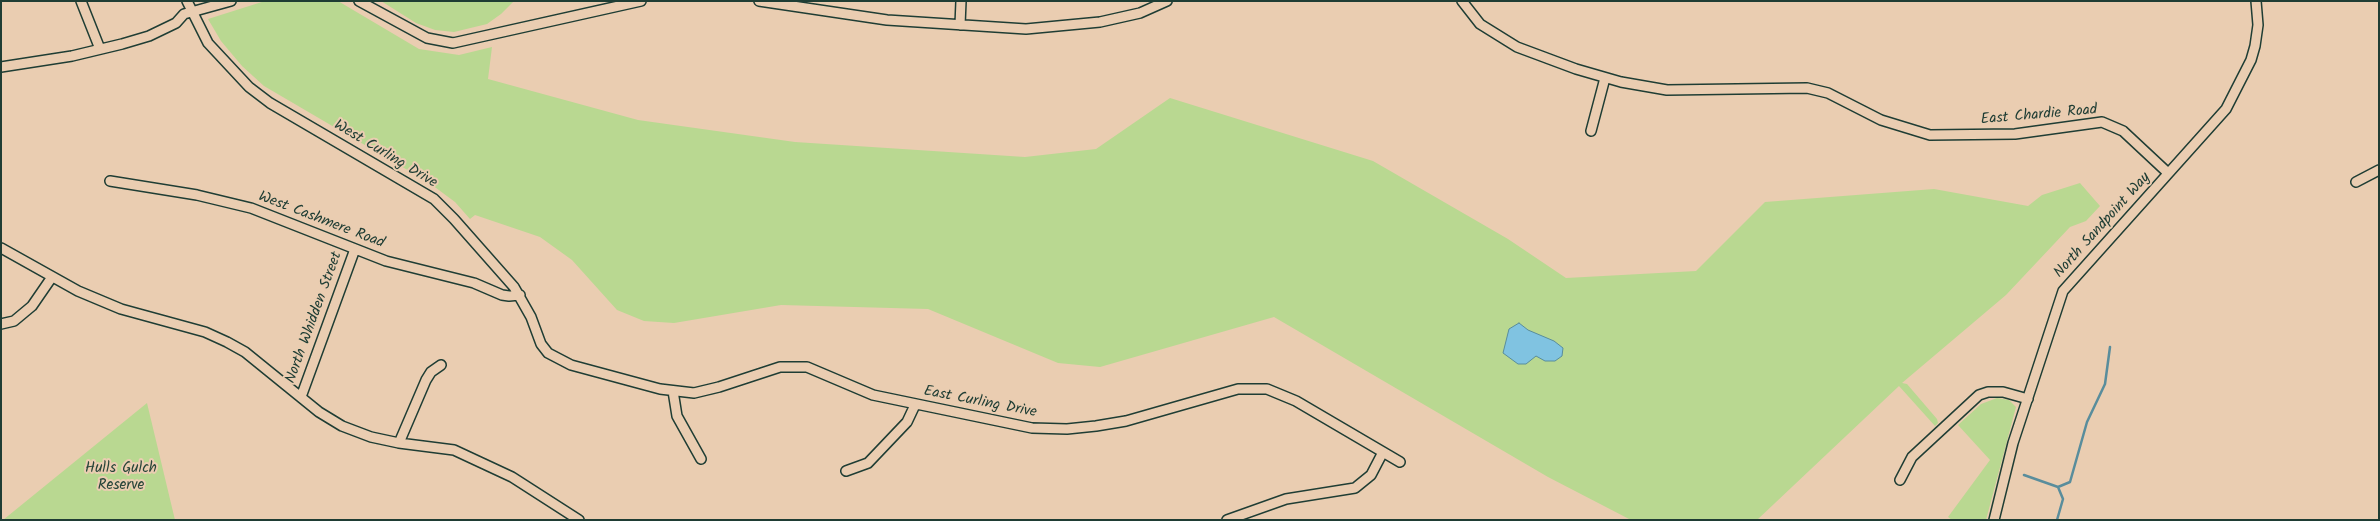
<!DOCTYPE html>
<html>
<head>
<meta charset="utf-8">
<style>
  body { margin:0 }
  #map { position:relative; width:2380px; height:521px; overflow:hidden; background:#eacdb1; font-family:Kalam,sans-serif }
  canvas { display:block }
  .frame { position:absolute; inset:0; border:2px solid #1f3d34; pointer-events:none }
</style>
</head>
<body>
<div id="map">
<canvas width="2380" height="521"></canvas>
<div class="frame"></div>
</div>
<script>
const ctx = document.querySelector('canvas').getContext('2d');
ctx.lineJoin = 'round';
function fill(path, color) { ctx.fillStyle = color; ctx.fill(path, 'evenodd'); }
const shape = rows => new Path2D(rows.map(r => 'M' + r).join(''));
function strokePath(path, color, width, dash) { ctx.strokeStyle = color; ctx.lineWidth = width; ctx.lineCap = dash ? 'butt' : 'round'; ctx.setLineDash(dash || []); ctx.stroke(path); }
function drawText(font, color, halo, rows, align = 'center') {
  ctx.font = font + ' Kalam,sans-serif'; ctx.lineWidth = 4; ctx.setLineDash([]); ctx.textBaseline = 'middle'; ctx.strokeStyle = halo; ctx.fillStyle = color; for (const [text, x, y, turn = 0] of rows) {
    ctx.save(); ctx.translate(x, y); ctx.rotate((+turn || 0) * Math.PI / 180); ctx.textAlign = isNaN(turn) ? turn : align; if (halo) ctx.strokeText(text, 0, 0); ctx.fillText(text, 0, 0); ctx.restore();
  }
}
fill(shape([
  [265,1,338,1,419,49,459,55,492,47,488,79,638,120,795,142,1025,157,1096,149,1170,98,1373,161,1508,239,1566,278,1696,271,1765,202,1934,189,2028,206,2042,195,2080,183,2100,206,2086,221,2070,227,2006,295,1902,383,1907,384,1937,419,1938,423,1935,426,1899,386,1757,520,1631,520,1548,477,1274,317,1100,367,1058,363,928,309,781,305,674,323,644,321,617,310,572,260,540,237,475,215,470,219,455,202,428,182,264,86,242,66,221,41,208,19],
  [381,1,514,1,501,14,487,24,454,32,435,30,416,23],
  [1997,398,2009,400,2016,407,1986,520,1952,520,1948,517,1990,460,1958,425,1981,404],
  [147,403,175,520,3,520]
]), '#b9d891');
const water = shape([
  [1519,323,1528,330,1554,341,1563,348,1562,356,1555,361,1545,361,1536,356,1526,364,1518,364,1503,353,1509,329,1519,323]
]);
fill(water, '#80c3e1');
strokePath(water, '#598d9c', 1);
strokePath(shape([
  [2024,475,2058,487,2070,482,2087,422,2105,384,2110,347],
  [2057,520,2063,499,2058,487]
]), '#598d9c', 2.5);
const street = shape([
  [81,1,100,49],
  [187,1,208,43,249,87,270,103,434,199,454,219,514,287,531,317,541,344,548,353,571,365,660,389,694,393,719,387,780,367,807,367,873,395,1032,428,1067,429,1096,426,1126,421,1238,389,1267,389,1296,401,1400,462],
  [359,1,427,38,453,43,641,1],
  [759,1,887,20,1026,29,1100,22,1140,13,1167,1],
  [1462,1,1480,24,1517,47,1576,69,1621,82,1667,90,1807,88,1828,93,1881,120,1930,135,2015,134,2102,122,2123,131,2168,173],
  [960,25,961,1],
  [1,67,72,56,122,44,149,36,176,23,184,14,231,1],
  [1591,131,1605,78],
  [110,181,197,195,251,208,386,261,474,283,502,295,509,296,520,295],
  [2356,182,2379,170],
  [1,248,78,291,121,309,205,332,227,342,245,352,319,412,342,426,371,437,399,443,454,450,512,477,579,520],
  [1,324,14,321,32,306,52,277],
  [673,391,677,416,701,459],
  [301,397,355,249],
  [399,443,426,380,431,372,441,365],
  [846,471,868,463,907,422,915,405],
  [1900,480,1912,457,1979,395,1988,392,2003,392,2028,399],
  [1227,520,1286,499,1355,488,1371,475,1383,452],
  [1994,520,2013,443,2063,291,2226,109,2251,60,2255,46,2258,25,2256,1]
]);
strokePath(street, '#1f3d34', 12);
strokePath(street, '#eacdb1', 9);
drawText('15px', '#1f3d34', '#eacdb1', [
  ["East Chardie Road",2039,116,-5],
  ["West Curling Drive",385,155,31],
  ["West Cashmere Road",321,221,21],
  ["North Sandpoint Way",2103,226,-48],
  ["North Whidden Street",315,318,-70],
  ["East Curling Drive",980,403,11]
]);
drawText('15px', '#274539', '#eacdb1', [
  ["Hulls Gulch",121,469],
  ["Reserve",121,486]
]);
</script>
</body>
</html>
